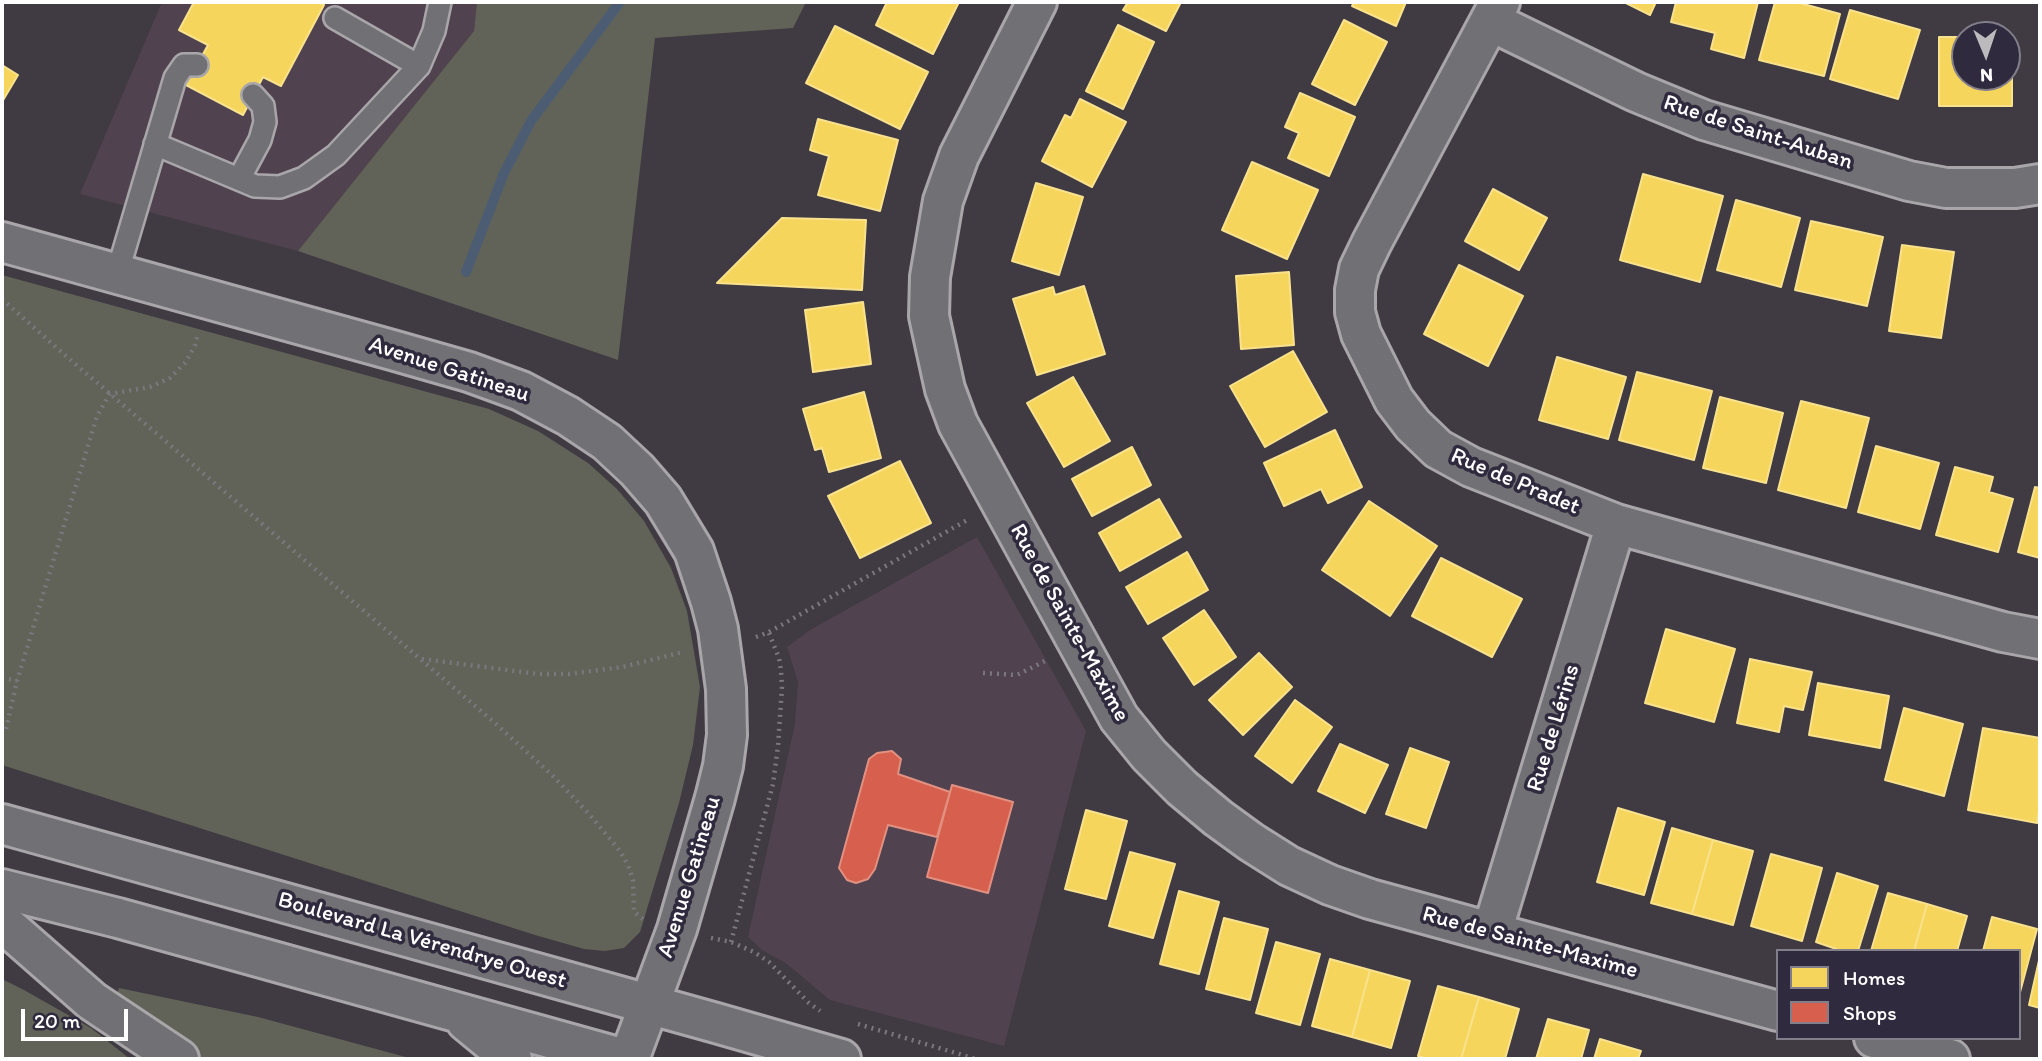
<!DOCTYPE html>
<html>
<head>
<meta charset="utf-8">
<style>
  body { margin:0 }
  #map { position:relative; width:2042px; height:1061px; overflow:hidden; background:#403a42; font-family:Itim,sans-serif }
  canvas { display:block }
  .frame { position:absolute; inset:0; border:4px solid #fff; pointer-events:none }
  .legend { position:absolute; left:1776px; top:949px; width:245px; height:91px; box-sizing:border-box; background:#2f2a3d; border:2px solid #827f8b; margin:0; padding:9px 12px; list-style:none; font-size:21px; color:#fff }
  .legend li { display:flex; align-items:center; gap:14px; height:35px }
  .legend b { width:35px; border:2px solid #827f8b }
  .north { position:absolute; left:1951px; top:21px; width:70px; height:70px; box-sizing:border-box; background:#2f2a3d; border:2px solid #827f8b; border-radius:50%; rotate:178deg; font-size:19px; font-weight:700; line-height:28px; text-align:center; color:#fff }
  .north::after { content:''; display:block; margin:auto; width:24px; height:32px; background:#bcbabd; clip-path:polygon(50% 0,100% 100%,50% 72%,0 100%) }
  .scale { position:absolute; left:21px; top:1009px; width:107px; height:32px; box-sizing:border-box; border:4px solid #fff; border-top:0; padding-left:9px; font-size:21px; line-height:24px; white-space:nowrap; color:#fff; -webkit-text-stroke:5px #2f2a3d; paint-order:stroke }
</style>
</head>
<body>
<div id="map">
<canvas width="2042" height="1061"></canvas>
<div class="frame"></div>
<ul class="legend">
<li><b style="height:19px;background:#f6d55c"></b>Homes</li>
<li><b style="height:19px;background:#d6604d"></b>Shops</li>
</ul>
<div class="north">N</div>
<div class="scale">20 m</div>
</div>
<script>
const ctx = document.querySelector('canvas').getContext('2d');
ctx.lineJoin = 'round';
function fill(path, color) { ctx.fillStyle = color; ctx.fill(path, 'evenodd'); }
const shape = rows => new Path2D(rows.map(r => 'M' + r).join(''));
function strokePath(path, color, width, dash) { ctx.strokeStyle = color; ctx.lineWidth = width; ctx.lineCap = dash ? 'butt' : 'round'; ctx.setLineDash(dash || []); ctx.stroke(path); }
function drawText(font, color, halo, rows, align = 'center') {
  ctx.font = font + ' Itim,sans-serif'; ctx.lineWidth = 7; ctx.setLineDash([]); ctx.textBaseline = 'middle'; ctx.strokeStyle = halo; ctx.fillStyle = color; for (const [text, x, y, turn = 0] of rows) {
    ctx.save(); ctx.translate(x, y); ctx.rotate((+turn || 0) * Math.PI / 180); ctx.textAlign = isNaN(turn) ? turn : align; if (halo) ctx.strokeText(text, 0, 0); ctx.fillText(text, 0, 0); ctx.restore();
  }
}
fill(shape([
  [162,2,477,2,474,31,298,251,80,194],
  [977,537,1086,731,1004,1046,830,1000,787,964,762,950,748,937,795,724,798,682,787,647,810,630]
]), '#50434f');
fill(shape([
  [477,2,806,2,793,28,655,38,618,360,298,251,474,31],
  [2,275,489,409,538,431,588,463,617,489,644,521,671,568,687,611,700,687,693,745,679,803,640,932,624,948,605,951,584,949,535,935,2,765],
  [2,979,24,990,91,1028,130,1059,2,1059],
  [119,988,258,1017,413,1059,204,1059,114,1001]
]), '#616358');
const homes = shape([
  [194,2,318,2,324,5,281,86,263,77,243,115,186,85,208,45,179,30,194,2],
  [887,2,959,2,933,54,876,25,887,2],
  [1128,2,1181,2,1166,31,1123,10,1128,2],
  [1354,2,1406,2,1396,26,1352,6,1354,2],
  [1624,2,1656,2,1650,15,1624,2],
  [1676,2,1758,2,1744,58,1711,49,1715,33,1671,22,1676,2],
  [1775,2,1796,2,1840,14,1824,76,1759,60,1775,2],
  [1850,10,1920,30,1898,99,1830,79,1850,10],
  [1344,20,1387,42,1355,105,1312,84,1344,20],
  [1118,25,1154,42,1123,109,1086,91,1118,25],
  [835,26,928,72,900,129,806,83,835,26],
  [2007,36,2012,36,2012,106,1939,106,1939,37,1965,37,1965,77,2007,77,2007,36],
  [2,65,18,75,2,102,2,65],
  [1300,93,1355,117,1329,176,1288,158,1299,133,1285,127,1300,93],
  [1080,99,1126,122,1092,187,1042,161,1065,115,1071,118,1080,99],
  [818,119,898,140,880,211,818,195,829,156,810,150,818,119],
  [1252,162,1318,190,1287,259,1222,230,1252,162],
  [1643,174,1723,196,1700,282,1620,260,1643,174],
  [1036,183,1083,197,1059,275,1012,261,1036,183],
  [1493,189,1547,218,1519,270,1465,241,1493,189],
  [1736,200,1800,218,1781,287,1717,270,1736,200],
  [782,218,866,220,862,290,717,283,782,218],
  [1811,221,1883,237,1867,306,1795,290,1811,221],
  [1902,245,1954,252,1941,338,1889,331,1902,245],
  [1459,265,1523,296,1488,366,1424,334,1459,265],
  [1289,272,1294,345,1241,349,1236,276,1289,272],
  [1084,286,1105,354,1037,375,1013,299,1053,287,1055,295,1084,286],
  [863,302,871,364,813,372,805,310,863,302],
  [1293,351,1327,412,1265,447,1230,386,1293,351],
  [1557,357,1626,377,1608,439,1539,420,1557,357],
  [1637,372,1712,391,1694,460,1619,440,1637,372],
  [1073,377,1110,441,1064,467,1027,403,1073,377],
  [864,392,881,458,829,472,822,448,815,450,803,409,864,392],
  [1720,397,1783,413,1766,483,1703,468,1720,397],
  [1801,401,1869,418,1846,508,1778,490,1801,401],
  [1335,430,1362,487,1328,503,1321,489,1284,506,1264,463,1335,430],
  [1876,446,1939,463,1920,529,1858,512,1876,446],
  [1132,447,1151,485,1092,516,1072,479,1132,447],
  [900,461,931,523,860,558,828,496,900,461],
  [1955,467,1993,477,1989,492,2013,499,1998,552,1936,535,1955,467],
  [2035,487,2040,488,2040,558,2018,552,2035,487],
  [1159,499,1181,537,1120,571,1099,533,1159,499],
  [1369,501,1437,546,1390,616,1322,570,1369,501],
  [1187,552,1208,590,1148,624,1126,587,1187,552],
  [1441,558,1522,599,1492,657,1412,616,1441,558],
  [1204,610,1236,657,1194,685,1163,638,1204,610],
  [1666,629,1735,649,1714,722,1645,703,1666,629],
  [1259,653,1292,687,1243,735,1209,700,1259,653],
  [1750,659,1812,672,1803,710,1784,706,1779,732,1737,723,1750,659],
  [1818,683,1889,696,1880,748,1809,735,1818,683],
  [1295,700,1332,727,1292,783,1255,756,1295,700],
  [1904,708,1963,724,1944,796,1885,780,1904,708],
  [1983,728,2040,738,2040,804,2037,823,1968,810,1983,728],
  [1340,744,1388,765,1365,813,1318,791,1340,744],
  [1410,748,1449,762,1426,828,1386,814,1410,748],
  [1618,808,1665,822,1644,895,1597,882,1618,808],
  [1086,810,1127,821,1106,899,1065,889,1086,810],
  [1672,828,1713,840,1692,914,1651,903,1672,828],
  [1713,840,1753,851,1733,925,1692,914,1713,840],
  [1130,852,1175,864,1153,938,1109,926,1130,852],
  [1771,854,1822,868,1802,941,1751,926,1771,854],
  [1837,873,1878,886,1858,951,1842,951,1816,942,1837,873],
  [1179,891,1219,902,1199,974,1160,964,1179,891],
  [1888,893,1927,904,1914,951,1871,951,1888,893],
  [1927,904,1967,916,1957,951,1914,951,1927,904],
  [1992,917,2037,929,2019,996,2019,951,1983,951,1992,917],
  [1224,918,1268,929,1250,1000,1206,989,1224,918],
  [1276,942,1320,954,1300,1025,1256,1013,1276,942],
  [2040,956,2040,1008,2029,1005,2040,956],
  [1330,959,1370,970,1352,1037,1312,1026,1330,959],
  [1370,970,1410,981,1391,1048,1352,1037,1370,970],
  [1438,986,1479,997,1461,1059,1428,1059,1418,1056,1438,986],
  [1479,997,1519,1009,1505,1059,1461,1059,1479,997],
  [1548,1019,1589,1030,1581,1059,1536,1059,1548,1019],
  [1600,1039,1641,1051,1638,1059,1594,1059,1600,1039]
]);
fill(homes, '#f6d55c');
strokePath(homes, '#f9e28d', 2);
const shops = shape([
  [892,751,901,759,898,774,950,792,937,837,888,825,875,869,868,879,856,883,847,880,839,868,869,759,877,753,892,751],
  [952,785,1013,802,988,893,927,877,952,785]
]);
fill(shops, '#d6604d');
strokePath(shops, '#e29082', 2);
strokePath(shape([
  [466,272,504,173,531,121,620,2]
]), '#4c5d73', 10);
const lane = shape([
  [335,18,419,66],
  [155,144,255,186,280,187,304,178,336,155,419,66,434,31,440,2],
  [239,179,260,140,265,122,263,106,253,95],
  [117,274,175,78,184,65,197,65]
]);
const street = shape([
  [1037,2,959,156,943,201,930,277,929,316,945,389,958,424,1119,718,1149,755,1182,788,1218,818,1251,842,1289,866,1330,885,1370,899,1778,1011],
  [1500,2,1372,242,1359,269,1355,290,1355,312,1361,334,1394,400,1413,425,1438,449,1471,467,1616,524,2003,632,2040,639],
  [1490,21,1636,92,1704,120,1909,181,1946,188,2015,188,2040,184],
  [1492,932,1616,524],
  [1874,1038,1950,1059]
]);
const secondary = shape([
  [2,242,392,350,469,372,521,391,568,416,607,442,637,470,663,500,694,551,711,602,718,629,726,689,727,735,723,766,715,798,677,929,629,1059],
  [2,824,716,1023,841,1059],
  [2,889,118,918,625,1059],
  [466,1021,512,1059]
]);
const highway = shape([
  [2,922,92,1001,179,1059]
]);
strokePath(lane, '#a9a6aa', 26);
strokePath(street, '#a9a6aa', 44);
strokePath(secondary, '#a9a6aa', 44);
strokePath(highway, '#a9a6aa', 44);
strokePath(shape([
  [2,299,67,357,495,723,553,776,589,814,620,851,628,865,633,880,634,912,643,919],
  [756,637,769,632,969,519],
  [422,659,538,674,569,674,622,667,683,652],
  [983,673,1017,675,1045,661],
  [2,678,17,681],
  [6,729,17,681,97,416,110,394,150,387,170,378,186,362,195,345,198,333],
  [711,938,731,942,754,952,769,962,809,1003,820,1011],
  [731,942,773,784,778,746,782,687,781,671,779,658,769,633],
  [858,1024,976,1059]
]), '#7a787d', 4.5, [2, 5]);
strokePath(lane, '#717074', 21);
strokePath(street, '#717074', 38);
strokePath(secondary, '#717074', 38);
strokePath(highway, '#717074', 38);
drawText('23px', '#fff', '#2f2a3d', [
  ["Rue de Saint-Auban",1758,133,18],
  ["Avenue Gatineau",449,370,18],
  ["Rue de Pradet",1515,482,23],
  ["Rue de Sainte-Maxime",1069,623,61],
  ["Rue de Lérins",1554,728,-73],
  ["Avenue Gatineau",690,877,-73],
  ["Boulevard La Vérendrye Ouest",422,941,16],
  ["Rue de Sainte-Maxime",1530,943,15]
]);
</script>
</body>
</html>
